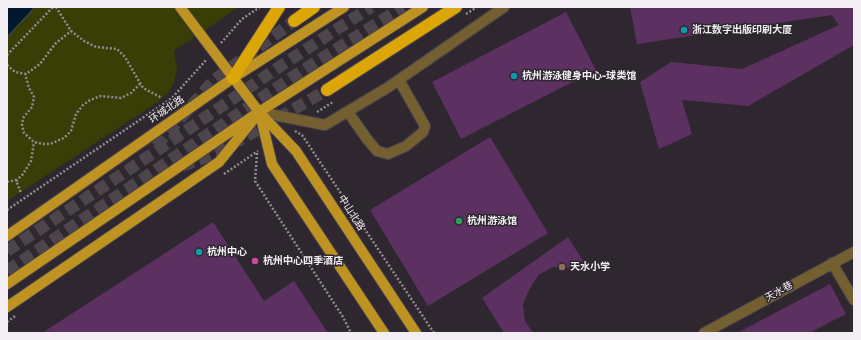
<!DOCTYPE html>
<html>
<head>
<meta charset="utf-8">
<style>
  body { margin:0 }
  #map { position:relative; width:861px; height:340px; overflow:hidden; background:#2e272f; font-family:"DejaVu Sans",sans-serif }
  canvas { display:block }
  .frame { position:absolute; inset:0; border:8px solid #f3eef3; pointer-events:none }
</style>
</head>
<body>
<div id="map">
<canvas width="861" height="340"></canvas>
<div class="frame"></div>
</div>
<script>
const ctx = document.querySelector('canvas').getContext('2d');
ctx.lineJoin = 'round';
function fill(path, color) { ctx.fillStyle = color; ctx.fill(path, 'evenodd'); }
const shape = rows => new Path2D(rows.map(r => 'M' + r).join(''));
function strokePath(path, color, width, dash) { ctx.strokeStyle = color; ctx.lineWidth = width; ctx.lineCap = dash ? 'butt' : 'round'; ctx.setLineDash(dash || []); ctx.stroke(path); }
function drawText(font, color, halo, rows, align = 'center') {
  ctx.font = font + ' "DejaVu Sans","Noto Sans SC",sans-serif'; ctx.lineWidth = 3; ctx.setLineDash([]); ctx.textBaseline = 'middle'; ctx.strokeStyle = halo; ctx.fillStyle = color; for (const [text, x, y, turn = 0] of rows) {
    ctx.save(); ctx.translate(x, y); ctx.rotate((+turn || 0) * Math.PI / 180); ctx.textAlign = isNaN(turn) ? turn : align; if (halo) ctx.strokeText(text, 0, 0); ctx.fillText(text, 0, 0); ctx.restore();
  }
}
fill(shape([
  [35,7,239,7,174,51,177,69,174,83,169,92,158,102,7,201,7,37]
]), '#383e05');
const water = shape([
  [7,7,35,7,7,37,7,7]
]);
fill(water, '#00182e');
strokePath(water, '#495869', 1);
fill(shape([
  [630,7,854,7,854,45,748,106,682,100,692,134,659,149,640,82,671,62,742,69,839,25,832,15,637,44],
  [566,12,596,70,461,139,432,82],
  [490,137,548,233,428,306,370,210],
  [213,222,264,301,294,281,328,333,42,333],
  [568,237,583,261,568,268,553,267,538,275,530,288,523,304,525,321,533,333,504,333,482,298],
  [830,284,846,314,809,333,737,333]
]), '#5c3162');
strokePath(shape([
  [156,146,214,80,294,21],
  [182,166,217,153,327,90],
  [7,251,143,160,282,65,371,7],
  [7,271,294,76,403,7]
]), '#4c454c', 12, [12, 6]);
const minor = shape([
  [259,112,325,125,387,88,504,7],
  [348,112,367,139,377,151,388,154,406,146,423,132,425,126,399,80],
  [832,263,854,300],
  [704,333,854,252]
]);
const major = shape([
  [180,7,259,112,296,151,416,333],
  [260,114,272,164,384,333],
  [7,236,233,78,344,7],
  [7,284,259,112,423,7],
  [7,307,219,162,253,120]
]);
const highway = shape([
  [294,21,314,7],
  [233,78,279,7],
  [327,90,456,7]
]);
strokePath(minor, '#4a434a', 12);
strokePath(major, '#4a434a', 12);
strokePath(highway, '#4a434a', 14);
strokePath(shape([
  [56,7,71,31,84,41,96,47,117,49,125,57,143,88,162,98],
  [466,14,477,7],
  [221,43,242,19,260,7],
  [7,55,53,7],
  [7,65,15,72,26,74,40,64,55,44,71,31],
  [26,77,29,88,34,97,32,107,23,118,22,125,24,133,34,142,43,144,50,144,64,138,71,131,76,114,83,105,90,100,101,96,121,98,131,93,140,84],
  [317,112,333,102],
  [295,131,302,135,434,333],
  [257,153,255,181,343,317,351,333],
  [224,174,258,151],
  [16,181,23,174,31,161,34,142],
  [7,182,16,180,21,193],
  [7,210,172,98,207,59],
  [7,322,15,316]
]), '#918b92', 2.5, [2, 2]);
strokePath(minor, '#745f31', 10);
strokePath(major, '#bf9322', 10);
strokePath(highway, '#dca706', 12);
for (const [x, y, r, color] of [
  [684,30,4,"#0f9aa8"],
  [514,76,4,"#0f9aa8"],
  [459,221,4,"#2e9e5b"],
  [199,252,4,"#0f9aa8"],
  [255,261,4,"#d1479c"],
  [562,267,4,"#8d6e63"]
]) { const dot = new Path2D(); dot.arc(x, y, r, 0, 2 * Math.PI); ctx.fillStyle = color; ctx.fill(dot); strokePath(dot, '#2e272f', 1.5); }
drawText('bold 10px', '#f3eef3', '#2e272f', [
  ["浙江数字出版印刷大厦",692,30],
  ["杭州游泳健身中心-球类馆",522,76],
  ["杭州游泳馆",467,221],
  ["杭州中心",207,252],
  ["杭州中心四季酒店",263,261],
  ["天水小学",570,267]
], 'left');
drawText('10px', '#f3eef3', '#2e272f', [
  ["环城北路",167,110,-35],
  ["中山北路",351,213,57],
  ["天水巷",779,292,-29]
]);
</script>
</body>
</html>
